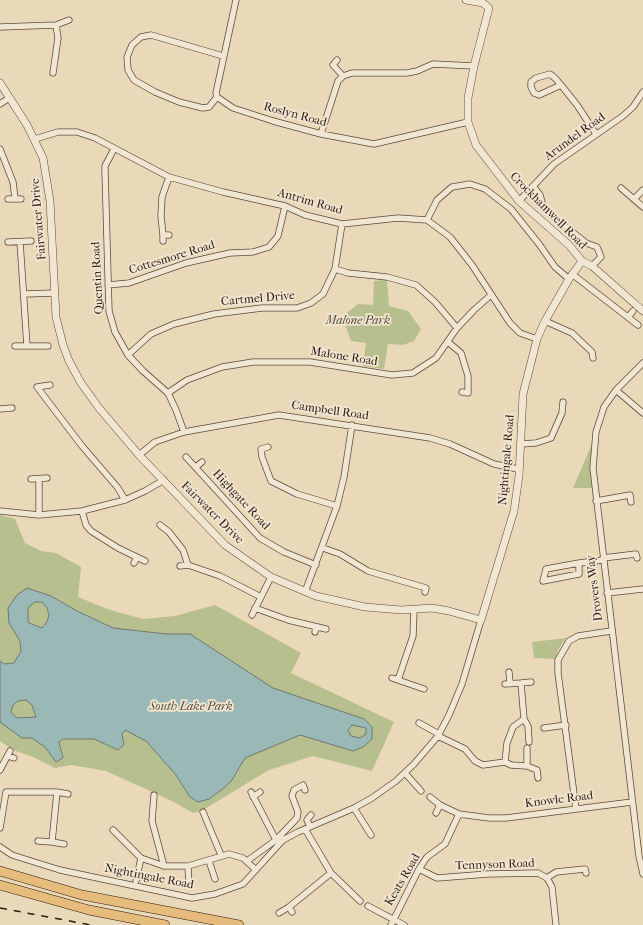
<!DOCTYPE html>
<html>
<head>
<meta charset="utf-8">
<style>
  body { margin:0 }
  canvas { display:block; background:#ead9b8 }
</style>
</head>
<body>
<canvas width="643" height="925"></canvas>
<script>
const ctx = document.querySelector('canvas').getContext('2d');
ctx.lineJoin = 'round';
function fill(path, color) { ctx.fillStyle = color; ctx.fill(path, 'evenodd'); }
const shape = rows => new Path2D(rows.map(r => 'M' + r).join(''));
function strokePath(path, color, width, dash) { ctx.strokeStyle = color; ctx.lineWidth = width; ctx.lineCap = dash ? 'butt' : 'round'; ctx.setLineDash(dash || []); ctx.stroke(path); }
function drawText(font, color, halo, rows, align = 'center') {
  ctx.font = font + ' "IM FELL French Canon",serif'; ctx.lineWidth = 3.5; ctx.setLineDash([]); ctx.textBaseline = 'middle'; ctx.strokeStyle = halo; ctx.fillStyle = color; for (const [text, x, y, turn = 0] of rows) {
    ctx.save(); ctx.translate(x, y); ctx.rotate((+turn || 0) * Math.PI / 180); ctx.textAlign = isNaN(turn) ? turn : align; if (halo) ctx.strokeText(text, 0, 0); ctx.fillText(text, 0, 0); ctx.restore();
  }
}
fill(shape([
  [387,280,389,306,408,311,421,329,414,341,403,345,388,344,384,369,363,366,366,343,351,341,343,319,348,312,358,304,373,305,374,281],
  [592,444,590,468,592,488,573,488],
  [0,515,15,519,25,543,41,551,56,553,81,567,78,597,107,609,143,619,175,616,215,605,301,653,291,673,394,722,372,771,313,756,269,770,203,810,193,813,170,800,106,771,71,765,55,768,33,757,13,750,0,741],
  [566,638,559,648,555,659,534,658,532,642]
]), '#b8bf8e');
const water = shape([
  [27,588,51,596,77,611,113,628,166,634,190,634,273,688,364,719,372,727,372,739,363,747,353,751,300,735,245,758,232,780,224,788,209,799,198,802,190,797,176,775,146,741,125,730,122,734,124,745,118,750,94,739,63,739,59,742,63,758,56,762,45,747,32,738,22,738,0,722,0,661,4,664,14,663,21,651,20,641,9,623,8,608,17,595,27,588],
  [35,602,42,602,47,608,49,615,47,622,42,628,29,623,28,618,28,608,35,602],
  [26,700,32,705,36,717,17,718,11,712,13,705,18,701,26,700],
  [352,725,366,728,366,734,360,738,351,736,348,730,352,725]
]);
fill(water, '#9ab9b6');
strokePath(water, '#6e7974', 1);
const minor = shape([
  [236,0,216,93,217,97,233,108,273,121,321,134,374,144,468,122],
  [0,27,56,25,69,20],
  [337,60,333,65,343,76],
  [53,73,58,38,56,25],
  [561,85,539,95,534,93,531,87,531,82,536,78,550,74,555,78,561,85,577,105,596,134],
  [217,97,209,107,203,108,179,102,155,92,134,80,128,70,127,57,132,45,141,37,151,35,223,56],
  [0,104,9,98],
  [321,134,338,81,343,76,352,73,407,73,417,71,433,64,474,66],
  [35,139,58,132,77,132,95,138,169,177,223,192,285,206,305,215,342,224,398,218,427,220,450,237,472,265,510,323,520,333,537,339],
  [0,149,13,182,15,198],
  [114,149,105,166,105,171,109,311,115,332,128,355,143,371,168,393,176,410,184,432],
  [533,186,540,195,543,206,550,214,586,243,597,247,601,257,592,266],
  [621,188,643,207],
  [8,199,21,199],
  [634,199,643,190],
  [519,201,554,164,623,116,633,107,643,92],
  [427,220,437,200,452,187,470,184,485,189,511,209,539,244,555,267,569,279],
  [163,235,163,241],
  [169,235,163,235,161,216,162,197,169,177],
  [8,242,31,241],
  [20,242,27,346],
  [335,269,348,273,387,277,416,285,435,302,457,328],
  [572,274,638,325],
  [108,285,129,283,186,263,230,253,253,252,269,247,278,236,285,206],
  [24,294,55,293],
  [629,316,633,311],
  [545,321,572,333,592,352,593,358],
  [448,342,461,353,468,376,468,393,462,392],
  [15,346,48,346],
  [128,355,151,334,174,324,214,314,262,308,297,308,311,303,323,294,335,269,342,224],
  [643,363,616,390,604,407,596,432,593,468,639,856,643,874],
  [50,385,37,387,82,446,118,488,125,500],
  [616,390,643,413],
  [168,393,187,380,222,367,253,362,310,362,392,375,413,373,436,358,457,328,474,310,491,295],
  [0,409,12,408],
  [521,444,536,443,551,438,562,413,563,402],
  [268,447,261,449,262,457,271,481,297,494,337,506],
  [139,455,155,442,184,432,279,415,430,438,450,444,494,464,518,469],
  [186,457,260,538,284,552,316,565],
  [196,467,202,462],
  [31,479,47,478],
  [39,479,39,515],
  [596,501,630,495,631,502],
  [0,511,39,515,82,511,125,500,145,491,164,480],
  [82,511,86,525,91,531,118,548,145,561],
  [160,525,169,532,183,550,188,565],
  [323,548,340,554,368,571,426,588,425,592],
  [603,558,636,554,637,558],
  [134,563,137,557],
  [579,563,579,574,543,581,546,569,579,563,603,560],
  [180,566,188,565,220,576,261,597],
  [305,592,337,506,344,477,352,425],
  [607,593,643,589],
  [255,608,288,620,326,629],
  [252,615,271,577],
  [315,632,316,627],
  [509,672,510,683],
  [392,678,424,689],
  [398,680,413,636,414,610],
  [521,683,531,682],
  [505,684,521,683,524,719,528,726,529,742],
  [419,723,439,734],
  [544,728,566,725],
  [438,736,465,749,475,761,483,765,505,762,511,765,527,766,537,770,538,778],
  [527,748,527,766],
  [8,756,14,758],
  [505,762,507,743,513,727,524,719],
  [0,770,10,751],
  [405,773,421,791],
  [154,795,152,821,164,866],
  [253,797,260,792],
  [430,797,440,805,459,814,489,818,506,818,632,802],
  [354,808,371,835],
  [576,809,558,673,558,660,569,641,578,636,611,631],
  [203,812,221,855],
  [436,813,440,805],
  [310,827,307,820,311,815],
  [0,828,6,792,57,792,68,794],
  [305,829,331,873,360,901],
  [113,830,141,858,164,866,188,866,229,854,243,858,256,870],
  [276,840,297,818,298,812,292,796,294,790,303,785,305,790],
  [38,841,52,842,57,792],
  [52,842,64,844],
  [0,847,12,855,60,870,192,898,215,894,243,884,283,840,298,832,354,808,372,798,396,781,414,764,438,736,449,715,462,684,481,620],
  [209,861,215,879],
  [247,861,276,840,251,792],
  [188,866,189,885],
  [419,869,437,878,488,874,538,873,547,878,552,887,556,925],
  [547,878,556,872,585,869,586,873],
  [136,881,141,858],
  [368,906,404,925],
  [292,912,289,907,331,873],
  [279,913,289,907],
  [391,925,419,869,427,857,445,844,459,814]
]);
const tertiary = shape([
  [466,0,483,3,489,8,474,66,468,98,468,122,476,145,519,201,569,245,582,261,592,266,643,311],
  [0,83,27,125,43,158,50,201,56,317,63,345,69,361,81,383,99,408,139,455,225,545,271,577,316,596,365,607,401,610,432,608,449,611,481,620,514,511,519,476,523,394,537,339,545,321,569,279,582,261]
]);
const primary = shape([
  [0,871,82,895,239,925],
  [0,885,89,910,165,925]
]);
strokePath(minor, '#5c493c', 7);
strokePath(tertiary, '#5c493c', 8);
strokePath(primary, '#2c1912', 10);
strokePath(minor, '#f1e6d1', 5.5);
strokePath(tertiary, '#f1e6d1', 7);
strokePath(primary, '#e5bc7c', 9);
strokePath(shape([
  [0,908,91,925]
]), '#2c1912', 1.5, [7, 7]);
drawText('12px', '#2c1912', '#f1e6d1', [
  ["Roslyn Road",295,115,15],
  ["Arundel Road",575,137,-36],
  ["Antrim Road",310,202,16],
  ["Crockhamwell Road",548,211,45],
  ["Fairwater Drive",39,219,-95],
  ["Cottesmore Road",172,258,-17],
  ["Quentin Road",98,278,-93],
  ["Cartmel Drive",258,299,-5],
  ["Malone Road",344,357,9],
  ["Campbell Road",330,411,8],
  ["Nightingale Road",507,460,-85],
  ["Highgate Road",241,500,47],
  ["Fairwater Drive",212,513,45],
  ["Drovers Way",595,588,-97],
  ["Knowle Road",559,800,-7],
  ["Tennyson Road",495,865,-2],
  ["Nightingale Road",149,877,11],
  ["Keats Road",403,880,-60]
]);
drawText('italic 12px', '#564b37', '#f1e6d1', [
  ["Malone Park",358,321],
  ["South Lake Park",191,707]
]);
</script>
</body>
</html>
